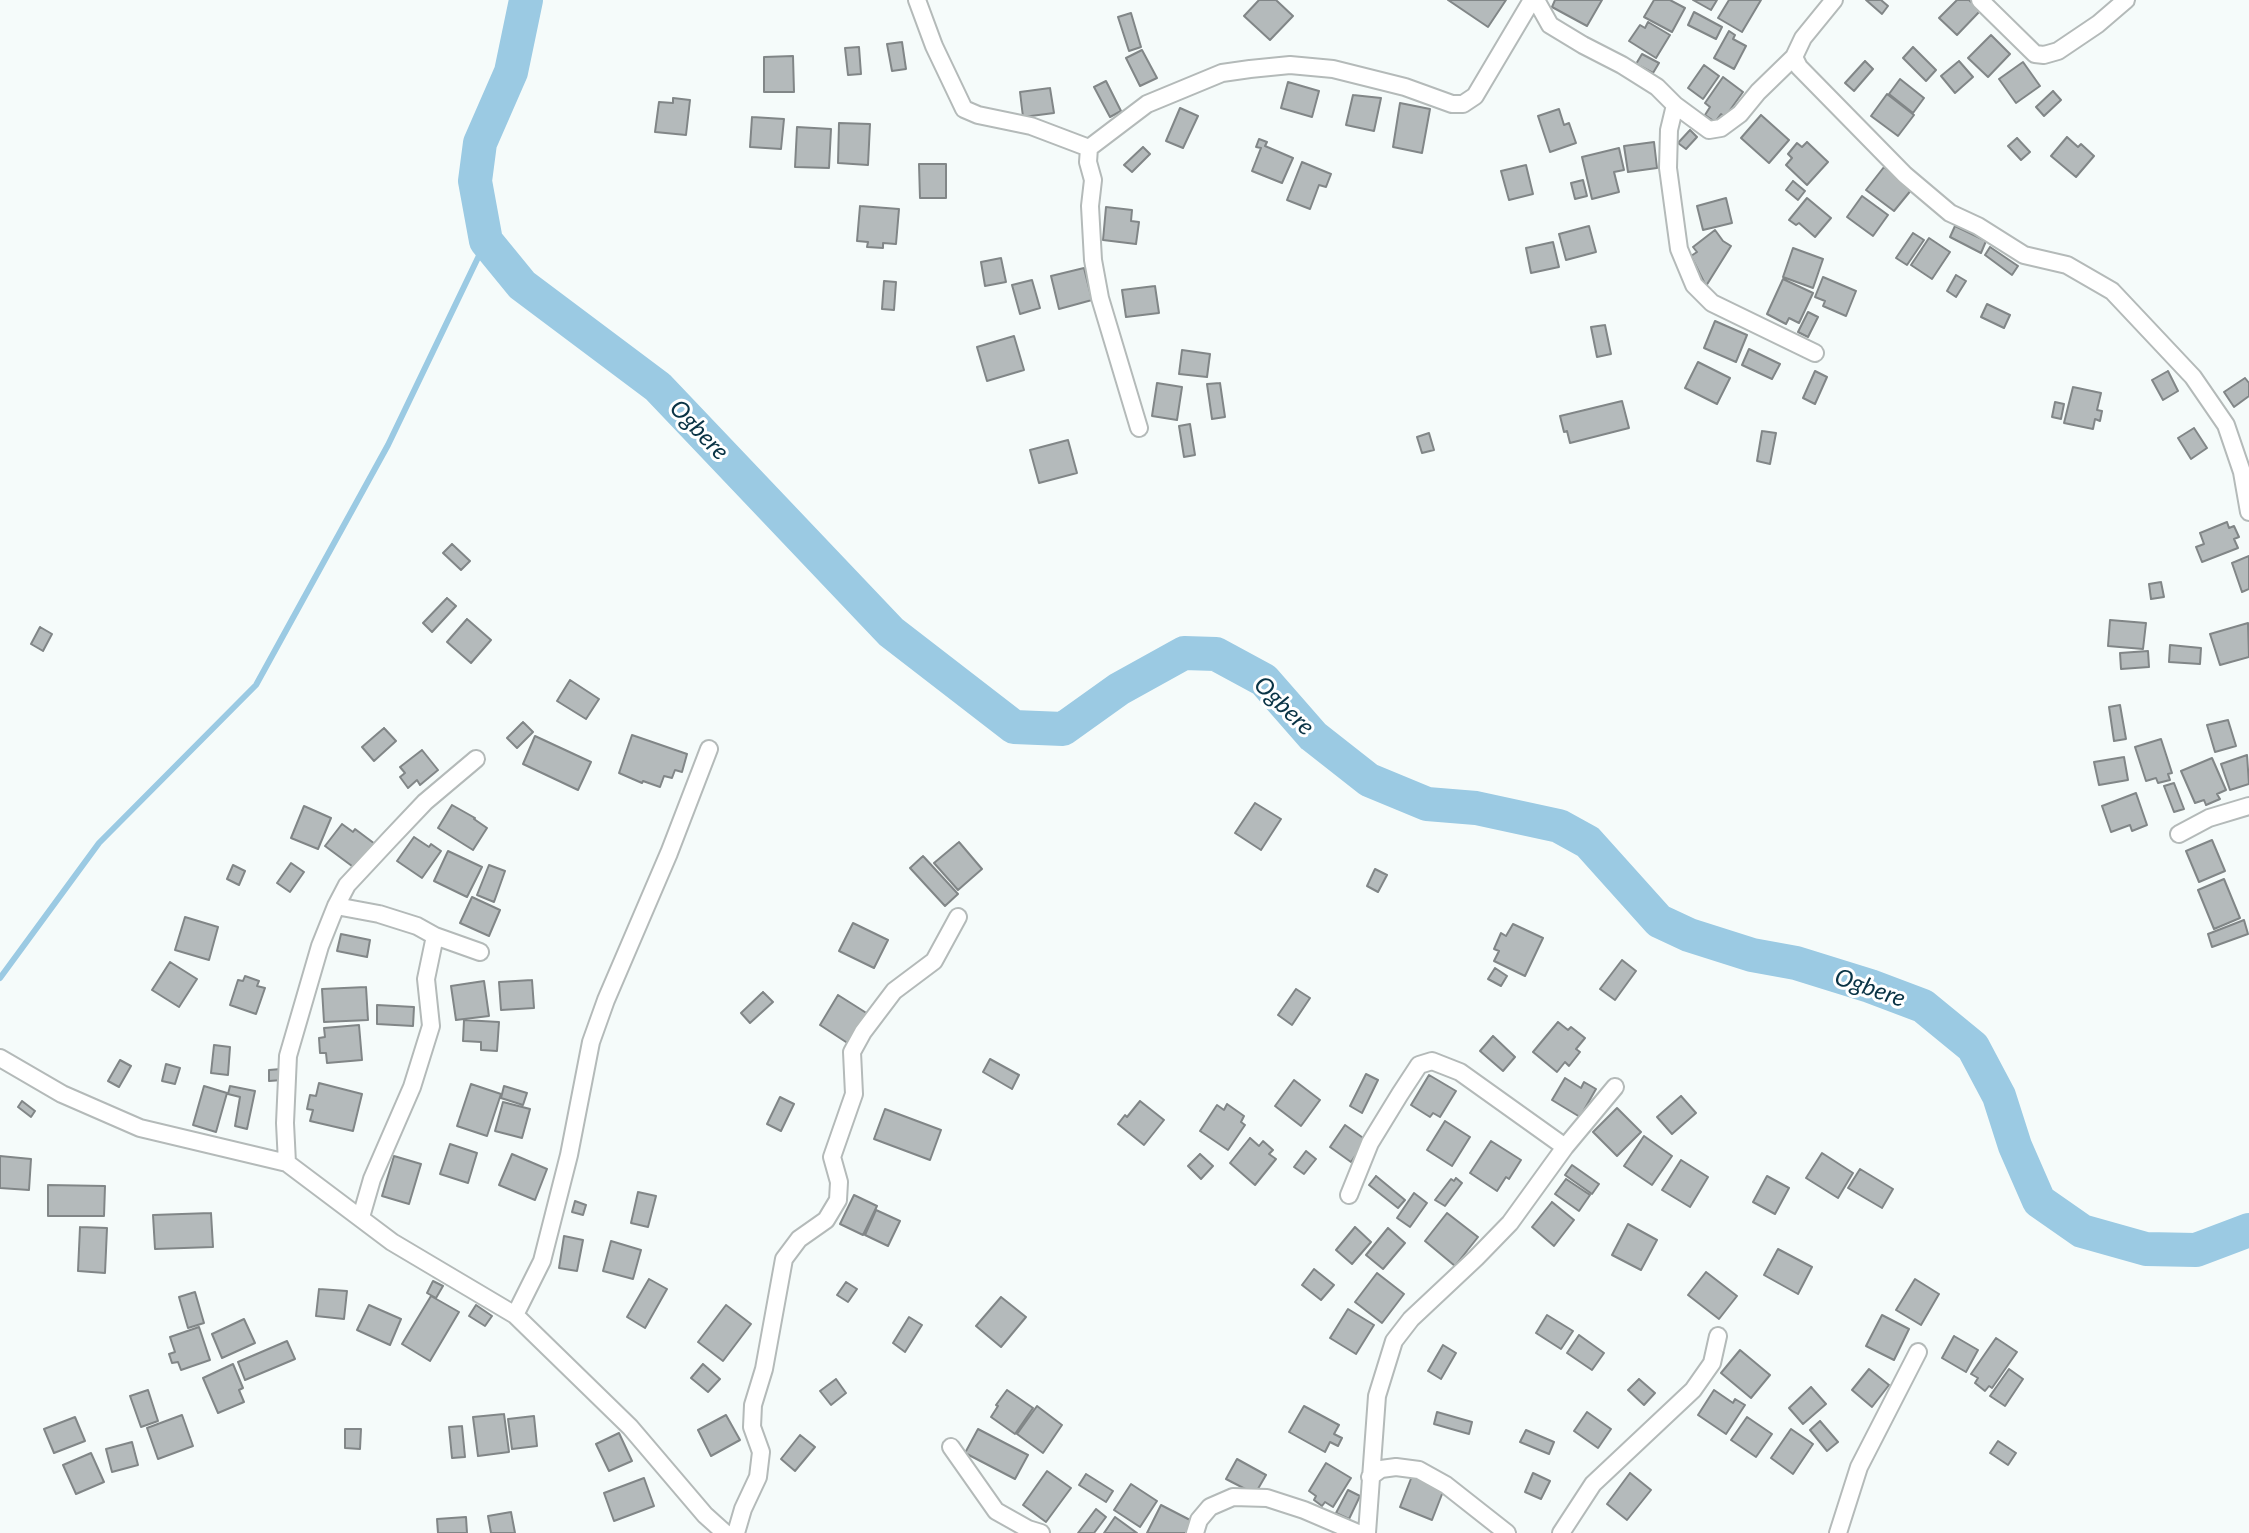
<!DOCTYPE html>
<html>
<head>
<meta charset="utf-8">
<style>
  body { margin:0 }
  canvas { display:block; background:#f5fbfa }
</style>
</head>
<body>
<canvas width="2249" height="1533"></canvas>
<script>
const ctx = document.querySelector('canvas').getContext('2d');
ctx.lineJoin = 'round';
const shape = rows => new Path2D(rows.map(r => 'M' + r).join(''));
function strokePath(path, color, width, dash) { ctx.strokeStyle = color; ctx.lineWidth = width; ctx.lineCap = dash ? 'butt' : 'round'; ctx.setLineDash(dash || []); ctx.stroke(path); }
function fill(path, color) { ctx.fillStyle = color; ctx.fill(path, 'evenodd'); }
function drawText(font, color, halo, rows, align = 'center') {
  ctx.font = font + ' Lato,sans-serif'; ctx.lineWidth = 6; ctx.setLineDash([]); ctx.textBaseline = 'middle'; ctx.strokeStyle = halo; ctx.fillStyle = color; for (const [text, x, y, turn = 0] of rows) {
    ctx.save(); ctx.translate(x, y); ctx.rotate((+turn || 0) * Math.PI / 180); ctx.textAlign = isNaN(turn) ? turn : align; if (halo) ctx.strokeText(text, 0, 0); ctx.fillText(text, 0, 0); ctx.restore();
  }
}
strokePath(shape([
  [0,978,99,843,256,685,388,445,486,241]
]), '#9bcae3', 6);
strokePath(shape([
  [526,0,511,72,480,143,475,181,486,241,522,285,658,387,891,632,1014,727,1063,729,1119,689,1184,653,1216,654,1264,680,1313,736,1369,780,1427,804,1476,808,1559,826,1588,842,1659,921,1689,935,1752,955,1796,963,1870,986,1923,1006,1973,1047,1999,1096,2015,1146,2039,1201,2082,1231,2146,1249,2196,1250,2249,1230]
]), '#9bcae3', 34);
const building = shape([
  [1259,0,1276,0,1293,16,1270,40,1244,16,1259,0],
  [1448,0,1506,0,1488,27,1448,0],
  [1555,0,1602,0,1587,26,1552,7,1555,0],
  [1654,0,1670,0,1685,8,1672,32,1644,17,1654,0],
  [1693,0,1717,0,1711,10,1693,0],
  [1729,0,1761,0,1742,32,1718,18,1729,0],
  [1866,0,1881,0,1888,6,1882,14,1866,0],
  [1957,0,1969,0,1980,11,1957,35,1939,18,1957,0],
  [1694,12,1722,27,1716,39,1688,25,1694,12],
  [1131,13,1141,47,1129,51,1118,17,1131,13],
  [1648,22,1670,35,1656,58,1629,41,1640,25,1645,28,1648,22],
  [1729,31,1735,35,1733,39,1746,46,1734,69,1714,58,1729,31],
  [1991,35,2010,54,1988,77,1968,58,1991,35],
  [902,42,906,69,892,71,887,44,902,42],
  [859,47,861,74,848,75,845,48,859,47],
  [1913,47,1936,70,1926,81,1903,58,1913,47],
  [1142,50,1157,78,1140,86,1126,58,1142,50],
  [1642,54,1659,63,1653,73,1636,64,1642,54],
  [793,56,794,92,764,92,764,57,793,56],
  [1865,61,1873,69,1854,91,1845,83,1865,61],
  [1959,61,1973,77,1955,93,1941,76,1959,61],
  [2023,62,2040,86,2016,103,1999,79,2023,62],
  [1704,65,1719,76,1703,99,1688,88,1704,65],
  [1723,77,1743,92,1725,117,1721,114,1715,122,1705,115,1710,107,1705,103,1723,77],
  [1900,79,1924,98,1913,113,1889,94,1900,79],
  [1106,81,1121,111,1110,117,1094,87,1106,81],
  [1288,82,1319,91,1312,117,1281,108,1288,82],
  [1050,88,1054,113,1023,117,1020,92,1050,88],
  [2053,91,2061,100,2044,116,2036,107,2053,91],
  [1887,94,1914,115,1898,136,1871,116,1887,94],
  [1353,95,1381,98,1374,131,1346,125,1353,95],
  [673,98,690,100,686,135,655,132,659,102,673,103,673,98],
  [1400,103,1430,109,1422,153,1393,147,1400,103],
  [1180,108,1198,116,1183,148,1166,141,1180,108],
  [1559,109,1564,125,1569,123,1576,143,1550,152,1538,116,1559,109],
  [1761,115,1789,140,1769,163,1741,138,1761,115],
  [752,117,784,119,781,149,750,147,752,117],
  [839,123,870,124,868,165,838,163,839,123],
  [797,127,831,129,829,168,795,167,797,127],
  [1690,130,1697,137,1686,149,1678,143,1690,130],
  [2067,137,2078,147,2081,144,2094,156,2076,177,2051,156,2067,137],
  [2017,138,2030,152,2021,160,2008,146,2017,138],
  [1259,139,1267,142,1265,146,1293,158,1282,183,1252,171,1261,148,1256,147,1259,139],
  [1654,142,1657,168,1628,172,1624,146,1654,142],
  [1807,142,1828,162,1807,185,1786,165,1792,158,1788,154,1797,143,1802,147,1807,142],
  [1143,147,1150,154,1132,172,1124,165,1143,147],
  [1619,148,1624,170,1614,172,1619,192,1592,199,1582,157,1619,148],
  [1302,162,1331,174,1326,187,1319,185,1310,209,1287,200,1302,162],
  [919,164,946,164,946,198,920,198,919,164],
  [1526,165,1533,194,1509,200,1501,171,1526,165],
  [1884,167,1912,189,1894,211,1866,190,1884,167],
  [1583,180,1587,196,1575,199,1571,183,1583,180],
  [1793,181,1805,191,1798,200,1786,190,1793,181],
  [1862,196,1888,215,1873,236,1847,217,1862,196],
  [1726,198,1732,223,1703,230,1697,206,1726,198],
  [1807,198,1831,218,1815,237,1799,223,1796,225,1789,220,1807,198],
  [860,206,899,209,896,244,883,243,883,248,867,247,868,242,857,241,860,206],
  [1106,207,1132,210,1131,221,1139,222,1136,244,1103,240,1106,207],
  [1589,226,1596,252,1566,260,1559,234,1589,226],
  [1955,226,1986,241,1981,253,1950,237,1955,226],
  [1715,230,1723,241,1731,246,1706,286,1691,256,1697,252,1693,247,1715,230],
  [1913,233,1924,240,1907,265,1896,258,1913,233],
  [1929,238,1950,252,1932,279,1911,265,1929,238],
  [1553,242,1559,267,1531,273,1526,248,1553,242],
  [1990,247,2018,266,2012,275,1985,255,1990,247],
  [1793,248,1823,259,1813,288,1783,277,1793,248],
  [1001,258,1006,282,985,286,981,262,1001,258],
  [1084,268,1092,300,1059,309,1051,276,1084,268],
  [1956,275,1966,281,1956,297,1947,291,1956,275],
  [1823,277,1856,291,1846,316,1823,306,1825,301,1815,297,1823,277],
  [1783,279,1813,293,1799,323,1789,318,1786,324,1767,314,1783,279],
  [1032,280,1040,308,1020,314,1012,285,1032,280],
  [884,281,896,282,894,310,882,309,884,281],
  [1155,286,1159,313,1126,317,1122,290,1155,286],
  [1987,304,2010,315,2004,328,1981,317,1987,304],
  [1808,312,1818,317,1808,337,1798,332,1808,312],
  [1715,321,1747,335,1736,362,1704,348,1715,321],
  [1605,325,1611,354,1597,357,1591,327,1605,325],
  [1014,336,1024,370,987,381,977,347,1014,336],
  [1749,349,1780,364,1772,379,1742,365,1749,349],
  [1182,350,1210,354,1207,377,1179,374,1182,350],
  [1698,362,1730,378,1717,404,1685,388,1698,362],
  [1815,371,1827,377,1815,404,1803,398,1815,371],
  [2168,371,2178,391,2163,400,2152,380,2168,371],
  [2245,378,2249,383,2249,396,2234,407,2224,392,2245,378],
  [1157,383,1182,387,1177,420,1152,416,1157,383],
  [1220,383,1225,417,1212,419,1207,384,1220,383],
  [2073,387,2101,393,2097,410,2102,411,2100,421,2095,419,2093,429,2064,423,2073,387],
  [1622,401,1629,428,1570,443,1567,431,1564,432,1560,416,1622,401],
  [2055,402,2064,404,2061,419,2052,417,2055,402],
  [1190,424,1195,455,1184,457,1179,426,1190,424],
  [2194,428,2207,448,2191,459,2178,438,2194,428],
  [1762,431,1776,433,1770,464,1757,461,1762,431],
  [1429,433,1434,450,1422,453,1417,437,1429,433],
  [1068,440,1077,473,1039,483,1030,450,1068,440],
  [2227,522,2229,528,2234,526,2239,537,2234,539,2238,548,2202,562,2196,547,2204,544,2200,533,2227,522],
  [452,544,470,561,461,570,443,553,452,544],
  [2249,556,2249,589,2242,592,2232,563,2249,556],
  [2161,582,2164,597,2151,599,2149,584,2161,582],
  [447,598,456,606,432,632,423,623,447,598],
  [467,619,491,640,471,663,447,642,467,619],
  [2110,620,2146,623,2143,649,2108,646,2110,620],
  [2248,623,2249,657,2220,665,2210,634,2248,623],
  [40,627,52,634,43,651,31,644,40,627],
  [2170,645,2201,648,2200,664,2169,662,2170,645],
  [2148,651,2149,667,2121,669,2120,653,2148,651],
  [570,680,599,699,586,719,557,701,570,680],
  [2120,705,2126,739,2114,741,2109,707,2120,705],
  [2228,720,2236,746,2215,752,2207,725,2228,720],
  [523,722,533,732,517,748,507,738,523,722],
  [384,728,396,741,374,761,362,747,384,728],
  [632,735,687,754,682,772,675,770,672,778,664,776,660,787,643,781,642,783,619,773,632,735],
  [535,736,591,762,578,790,523,764,535,736],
  [2161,739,2172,773,2168,774,2170,780,2158,783,2156,778,2146,781,2135,747,2161,739],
  [422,750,438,770,420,785,417,780,408,788,400,777,405,773,400,767,422,750],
  [2247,755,2249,784,2230,790,2221,764,2247,755],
  [2124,757,2128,780,2099,785,2094,762,2124,757],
  [2212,758,2226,790,2217,794,2220,799,2206,805,2204,800,2195,803,2181,771,2212,758],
  [2174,783,2184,809,2174,812,2164,786,2174,783],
  [2136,793,2147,825,2132,831,2130,825,2111,832,2102,806,2136,793],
  [1255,803,1281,819,1261,850,1235,833,1255,803],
  [452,805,475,818,474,819,487,828,473,850,438,828,452,805],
  [304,806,331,818,318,849,291,838,304,806],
  [342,824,353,832,355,829,375,844,356,869,325,846,342,824],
  [414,837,429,847,431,844,441,851,422,878,397,861,414,837],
  [2212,840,2225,871,2199,882,2186,851,2212,840],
  [959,842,982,869,958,890,934,863,959,842],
  [448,851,482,867,467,897,434,881,448,851],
  [923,856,958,894,945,906,910,868,923,856],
  [291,863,304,872,290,892,277,883,291,863],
  [233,865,245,871,239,885,227,879,233,865],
  [489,865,505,871,494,902,477,895,489,865],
  [1375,869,1387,875,1378,892,1367,886,1375,869],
  [2224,879,2240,918,2214,929,2198,890,2224,879],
  [472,897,500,910,489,936,460,923,472,897],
  [185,917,218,927,209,960,175,950,185,917],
  [2244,920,2248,934,2212,947,2208,934,2244,920],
  [853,923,888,940,874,968,839,951,853,923],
  [1513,924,1543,938,1525,976,1494,961,1499,951,1494,949,1501,933,1506,936,1513,924],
  [341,934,370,940,367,957,337,951,341,934],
  [1622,960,1636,971,1615,1000,1600,989,1622,960],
  [170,962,197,979,179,1007,152,990,170,962],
  [1495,968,1507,976,1501,986,1488,979,1495,968],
  [245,976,259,981,257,986,265,988,256,1014,230,1005,238,980,243,981,245,976],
  [532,980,534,1008,501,1010,499,982,532,980],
  [484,981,489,1016,456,1020,451,986,484,981],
  [366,987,368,1020,324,1022,322,989,366,987],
  [1296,989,1310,998,1292,1025,1278,1015,1296,989],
  [763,992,773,1002,750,1023,741,1013,763,992],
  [838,995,868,1014,849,1044,820,1025,838,995],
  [377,1005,414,1007,413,1026,377,1024,377,1005],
  [464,1020,499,1022,497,1051,481,1050,481,1042,463,1041,464,1020],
  [1558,1022,1568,1030,1571,1027,1585,1038,1576,1049,1580,1052,1569,1066,1565,1062,1557,1072,1533,1052,1558,1022],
  [359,1025,362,1060,327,1063,326,1053,320,1053,319,1038,325,1037,324,1028,359,1025],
  [1493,1036,1515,1057,1503,1071,1480,1051,1493,1036],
  [214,1045,230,1047,228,1075,211,1073,214,1045],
  [990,1059,1019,1075,1012,1089,983,1072,990,1059],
  [120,1060,131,1066,119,1087,108,1081,120,1060],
  [166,1064,180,1068,175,1084,162,1081,166,1064],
  [281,1069,282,1080,269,1081,269,1070,281,1069],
  [1366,1074,1378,1080,1362,1113,1350,1106,1366,1074],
  [1429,1075,1456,1091,1440,1117,1433,1113,1430,1117,1411,1105,1429,1075],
  [1565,1078,1581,1088,1584,1082,1596,1089,1580,1117,1552,1100,1565,1078],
  [1294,1080,1320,1100,1301,1126,1275,1106,1294,1080],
  [319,1083,362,1094,353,1131,310,1121,313,1110,307,1109,310,1095,316,1096,319,1083],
  [471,1084,501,1094,487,1136,457,1126,471,1084],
  [204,1086,227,1093,216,1132,193,1125,204,1086],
  [230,1086,255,1091,247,1129,235,1126,240,1097,228,1094,230,1086],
  [504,1086,527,1093,523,1105,501,1098,504,1086],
  [1681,1096,1696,1113,1672,1134,1657,1117,1681,1096],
  [780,1097,794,1104,781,1131,767,1124,780,1097],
  [22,1101,35,1111,31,1117,18,1107,22,1101],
  [1140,1101,1164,1120,1144,1145,1118,1124,1125,1115,1127,1117,1140,1101],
  [503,1102,530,1109,522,1138,495,1131,503,1102],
  [1227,1104,1244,1116,1241,1122,1245,1125,1228,1150,1200,1131,1217,1105,1224,1110,1227,1104],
  [1617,1108,1641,1132,1617,1156,1593,1132,1617,1108],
  [885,1109,941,1130,930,1160,874,1139,885,1109],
  [1445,1121,1470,1137,1452,1166,1427,1150,1445,1121],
  [1345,1125,1366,1140,1351,1162,1330,1147,1345,1125],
  [1644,1136,1672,1156,1652,1185,1624,1166,1644,1136],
  [1250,1138,1259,1146,1263,1141,1273,1150,1269,1154,1276,1159,1255,1185,1230,1163,1250,1138],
  [1491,1141,1521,1160,1509,1179,1506,1177,1497,1191,1470,1173,1491,1141],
  [450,1144,477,1153,468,1183,440,1174,450,1144],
  [1306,1151,1316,1159,1304,1174,1294,1167,1306,1151],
  [1822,1153,1853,1173,1838,1198,1806,1178,1822,1153],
  [512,1154,547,1169,535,1200,499,1185,512,1154],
  [1200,1154,1213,1166,1201,1179,1188,1166,1200,1154],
  [0,1156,31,1159,29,1190,0,1188,0,1156],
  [394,1156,421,1164,409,1204,382,1196,394,1156],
  [1681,1160,1708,1177,1690,1207,1662,1190,1681,1160],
  [1572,1165,1599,1184,1592,1194,1565,1175,1572,1165],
  [1860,1169,1893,1189,1882,1208,1848,1188,1860,1169],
  [1376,1176,1405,1200,1398,1208,1369,1185,1376,1176],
  [1767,1176,1789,1188,1775,1214,1753,1202,1767,1176],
  [1456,1178,1462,1183,1445,1206,1435,1200,1451,1179,1454,1181,1456,1178],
  [1566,1179,1590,1195,1579,1211,1555,1194,1566,1179],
  [48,1185,105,1186,104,1216,48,1216,48,1185],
  [638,1192,656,1196,648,1227,631,1223,638,1192],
  [1414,1193,1427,1203,1410,1227,1397,1218,1414,1193],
  [854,1195,877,1206,863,1235,840,1224,854,1195],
  [575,1201,586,1205,583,1215,572,1212,575,1201],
  [1552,1202,1574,1220,1554,1246,1532,1227,1552,1202],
  [876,1210,900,1221,888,1246,865,1235,876,1210],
  [211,1213,213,1247,155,1249,153,1215,211,1213],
  [1447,1213,1478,1237,1455,1266,1425,1241,1447,1213],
  [1628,1224,1657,1240,1641,1270,1612,1255,1628,1224],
  [80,1227,107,1228,105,1273,78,1271,80,1227],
  [1355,1227,1371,1242,1352,1264,1336,1250,1355,1227],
  [1388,1228,1405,1243,1383,1269,1366,1255,1388,1228],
  [564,1236,583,1240,577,1271,559,1268,564,1236],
  [611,1241,641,1250,633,1279,603,1271,611,1241],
  [1778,1249,1812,1267,1798,1294,1764,1275,1778,1249],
  [1314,1269,1334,1285,1321,1300,1302,1285,1314,1269],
  [1706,1272,1737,1296,1719,1319,1688,1295,1706,1272],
  [1377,1273,1404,1294,1382,1323,1355,1302,1377,1273],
  [649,1279,667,1289,645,1328,627,1317,649,1279],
  [1915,1279,1939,1294,1921,1325,1896,1310,1915,1279],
  [433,1281,443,1286,436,1298,427,1293,433,1281],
  [846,1282,857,1289,848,1302,837,1295,846,1282],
  [319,1289,347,1291,344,1319,316,1316,319,1289],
  [195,1292,204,1323,188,1328,179,1297,195,1292],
  [431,1296,459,1312,430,1361,402,1344,431,1296],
  [1001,1297,1026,1317,1001,1347,976,1326,1001,1297],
  [369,1305,401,1319,390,1345,357,1330,369,1305],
  [476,1305,492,1316,485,1326,469,1316,476,1305],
  [726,1305,751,1324,723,1361,698,1342,726,1305],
  [1348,1309,1374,1325,1356,1354,1330,1338,1348,1309],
  [1547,1315,1573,1331,1561,1349,1536,1333,1547,1315],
  [1882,1315,1909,1329,1894,1360,1866,1346,1882,1315],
  [909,1317,922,1325,905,1352,893,1343,909,1317],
  [244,1319,255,1343,222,1358,212,1334,244,1319],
  [199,1327,210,1360,181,1370,178,1362,172,1363,169,1354,175,1352,170,1337,199,1327],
  [1579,1335,1604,1353,1592,1370,1567,1353,1579,1335],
  [1954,1336,1978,1350,1966,1372,1942,1358,1954,1336],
  [1996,1338,2017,1352,1992,1388,1989,1386,1985,1391,1975,1383,1978,1378,1971,1374,1996,1338],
  [287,1341,295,1359,245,1380,238,1362,287,1341],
  [1443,1345,1456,1353,1441,1379,1428,1371,1443,1345],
  [1740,1350,1770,1375,1751,1398,1721,1373,1740,1350],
  [233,1364,243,1388,239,1390,244,1402,218,1413,203,1378,233,1364],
  [703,1364,720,1379,708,1392,691,1378,703,1364],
  [1869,1369,1889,1385,1872,1407,1852,1390,1869,1369],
  [2009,1369,2023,1379,2005,1406,1990,1396,2009,1369],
  [836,1379,846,1393,831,1405,820,1391,836,1379],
  [1639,1379,1655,1393,1644,1405,1628,1390,1639,1379],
  [1811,1387,1826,1404,1803,1424,1789,1408,1811,1387],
  [148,1390,158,1421,141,1427,130,1396,148,1390],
  [1007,1390,1033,1408,1015,1434,991,1417,998,1406,996,1405,1007,1390],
  [1714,1390,1733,1403,1735,1399,1745,1405,1726,1434,1698,1415,1714,1390],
  [1037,1406,1062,1425,1043,1453,1017,1434,1037,1406],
  [1304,1406,1339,1425,1334,1434,1342,1438,1338,1446,1330,1442,1325,1452,1289,1432,1304,1406],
  [1437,1412,1472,1422,1469,1434,1434,1424,1437,1412],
  [1587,1412,1611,1429,1598,1448,1574,1431,1587,1412],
  [504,1414,509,1452,478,1456,473,1417,504,1414],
  [182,1415,193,1446,158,1459,147,1428,182,1415],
  [726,1415,740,1440,711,1456,698,1430,726,1415],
  [534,1416,537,1446,512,1449,508,1419,534,1416],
  [75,1417,85,1441,54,1453,44,1429,75,1417],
  [1747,1417,1772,1434,1756,1457,1731,1440,1747,1417],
  [1820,1421,1838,1442,1827,1451,1810,1430,1820,1421],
  [462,1426,465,1457,452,1458,449,1427,462,1426],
  [345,1429,361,1429,360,1449,345,1448,345,1429],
  [978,1429,1028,1455,1015,1479,965,1453,978,1429],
  [1791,1429,1813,1444,1793,1474,1771,1458,1791,1429],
  [1526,1430,1554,1442,1549,1454,1520,1442,1526,1430],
  [619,1433,632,1461,609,1471,596,1444,619,1433],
  [800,1435,815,1447,795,1471,781,1459,800,1435],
  [1998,1441,2016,1453,2008,1465,1990,1453,1998,1441],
  [132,1442,138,1465,112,1472,106,1449,132,1442],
  [91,1453,104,1482,76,1494,63,1465,91,1453],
  [1237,1459,1266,1475,1255,1494,1226,1479,1237,1459],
  [1326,1463,1351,1478,1333,1507,1325,1502,1322,1506,1314,1500,1316,1496,1309,1491,1326,1463],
  [1047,1471,1071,1488,1046,1522,1023,1505,1047,1471],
  [1533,1473,1550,1481,1541,1499,1525,1492,1533,1473],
  [1630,1473,1651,1490,1627,1520,1607,1504,1630,1473],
  [1086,1474,1113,1491,1106,1502,1079,1485,1086,1474],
  [1412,1476,1444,1489,1432,1520,1400,1507,1412,1476],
  [644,1478,654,1506,614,1521,604,1493,644,1478],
  [1131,1484,1157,1501,1140,1527,1114,1510,1131,1484],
  [1348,1490,1360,1496,1349,1519,1336,1513,1348,1490],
  [1161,1505,1192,1521,1186,1533,1147,1533,1161,1505],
  [1096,1509,1106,1517,1094,1533,1078,1533,1096,1509],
  [511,1512,515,1533,491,1533,488,1516,511,1512],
  [466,1517,467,1533,438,1533,437,1519,466,1517],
  [1115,1517,1137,1533,1104,1533,1115,1517]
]);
fill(building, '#b4babb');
strokePath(building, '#818687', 2);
const minor = shape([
  [917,0,934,46,964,109,978,115,1031,126,1089,148],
  [1536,0,1550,25,1583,45,1622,65,1657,87,1675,105,1709,130,1721,128,1740,114,1758,92,1794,57],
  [1834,0,1803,38,1794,57,1799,67,1905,175,1950,213,1978,226,2024,255,2067,265,2112,291,2193,377,2226,425,2242,472,2249,512],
  [1980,0,2035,54,2044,55,2058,51,2098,24,2126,0],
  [1675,105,1669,130,1668,168,1679,249,1694,285,1712,303,1815,353],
  [1139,428,1100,298,1093,260,1090,206,1093,180,1088,162,1089,148,1147,104,1222,73,1250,69,1290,65,1333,69,1405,87,1452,104,1463,104,1475,96,1532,0],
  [2179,834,2209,818,2249,806],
  [336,906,379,914,417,926,435,936,480,952],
  [0,1058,62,1094,140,1128,287,1163,392,1242,515,1315,630,1427,705,1515,725,1533],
  [287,1163,285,1123,288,1056,320,946,336,906,347,885,389,840,425,802,476,759],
  [1349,1195,1370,1143,1400,1094,1419,1065,1432,1061,1460,1072,1565,1147],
  [361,1217,372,1179,412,1087,431,1026,426,979,435,936],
  [515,1315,542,1261,569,1155,591,1042,606,1000,669,853,709,749],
  [951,1447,996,1511,1028,1529,1041,1533],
  [1370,1477,1381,1469,1396,1467,1419,1470,1446,1485,1507,1533],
  [736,1533,743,1509,758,1477,761,1452,752,1427,753,1405,764,1369,784,1259,799,1239,826,1220,838,1200,839,1182,832,1157,854,1094,852,1052,863,1032,894,991,934,961,958,917],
  [1195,1533,1199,1520,1210,1507,1233,1497,1267,1498,1304,1510,1358,1533],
  [1367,1533,1377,1396,1394,1341,1411,1319,1476,1258,1510,1223,1565,1147,1615,1087],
  [1561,1533,1593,1484,1693,1390,1712,1363,1718,1336],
  [1838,1533,1859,1467,1918,1352]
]);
strokePath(minor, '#b4bab9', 20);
strokePath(minor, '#fff', 16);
drawText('italic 24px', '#093345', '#fff', [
  ["Ogbere",699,430,46],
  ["Ogbere",1284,706,44],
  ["Ogbere",1870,988,19]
]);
</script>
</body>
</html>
